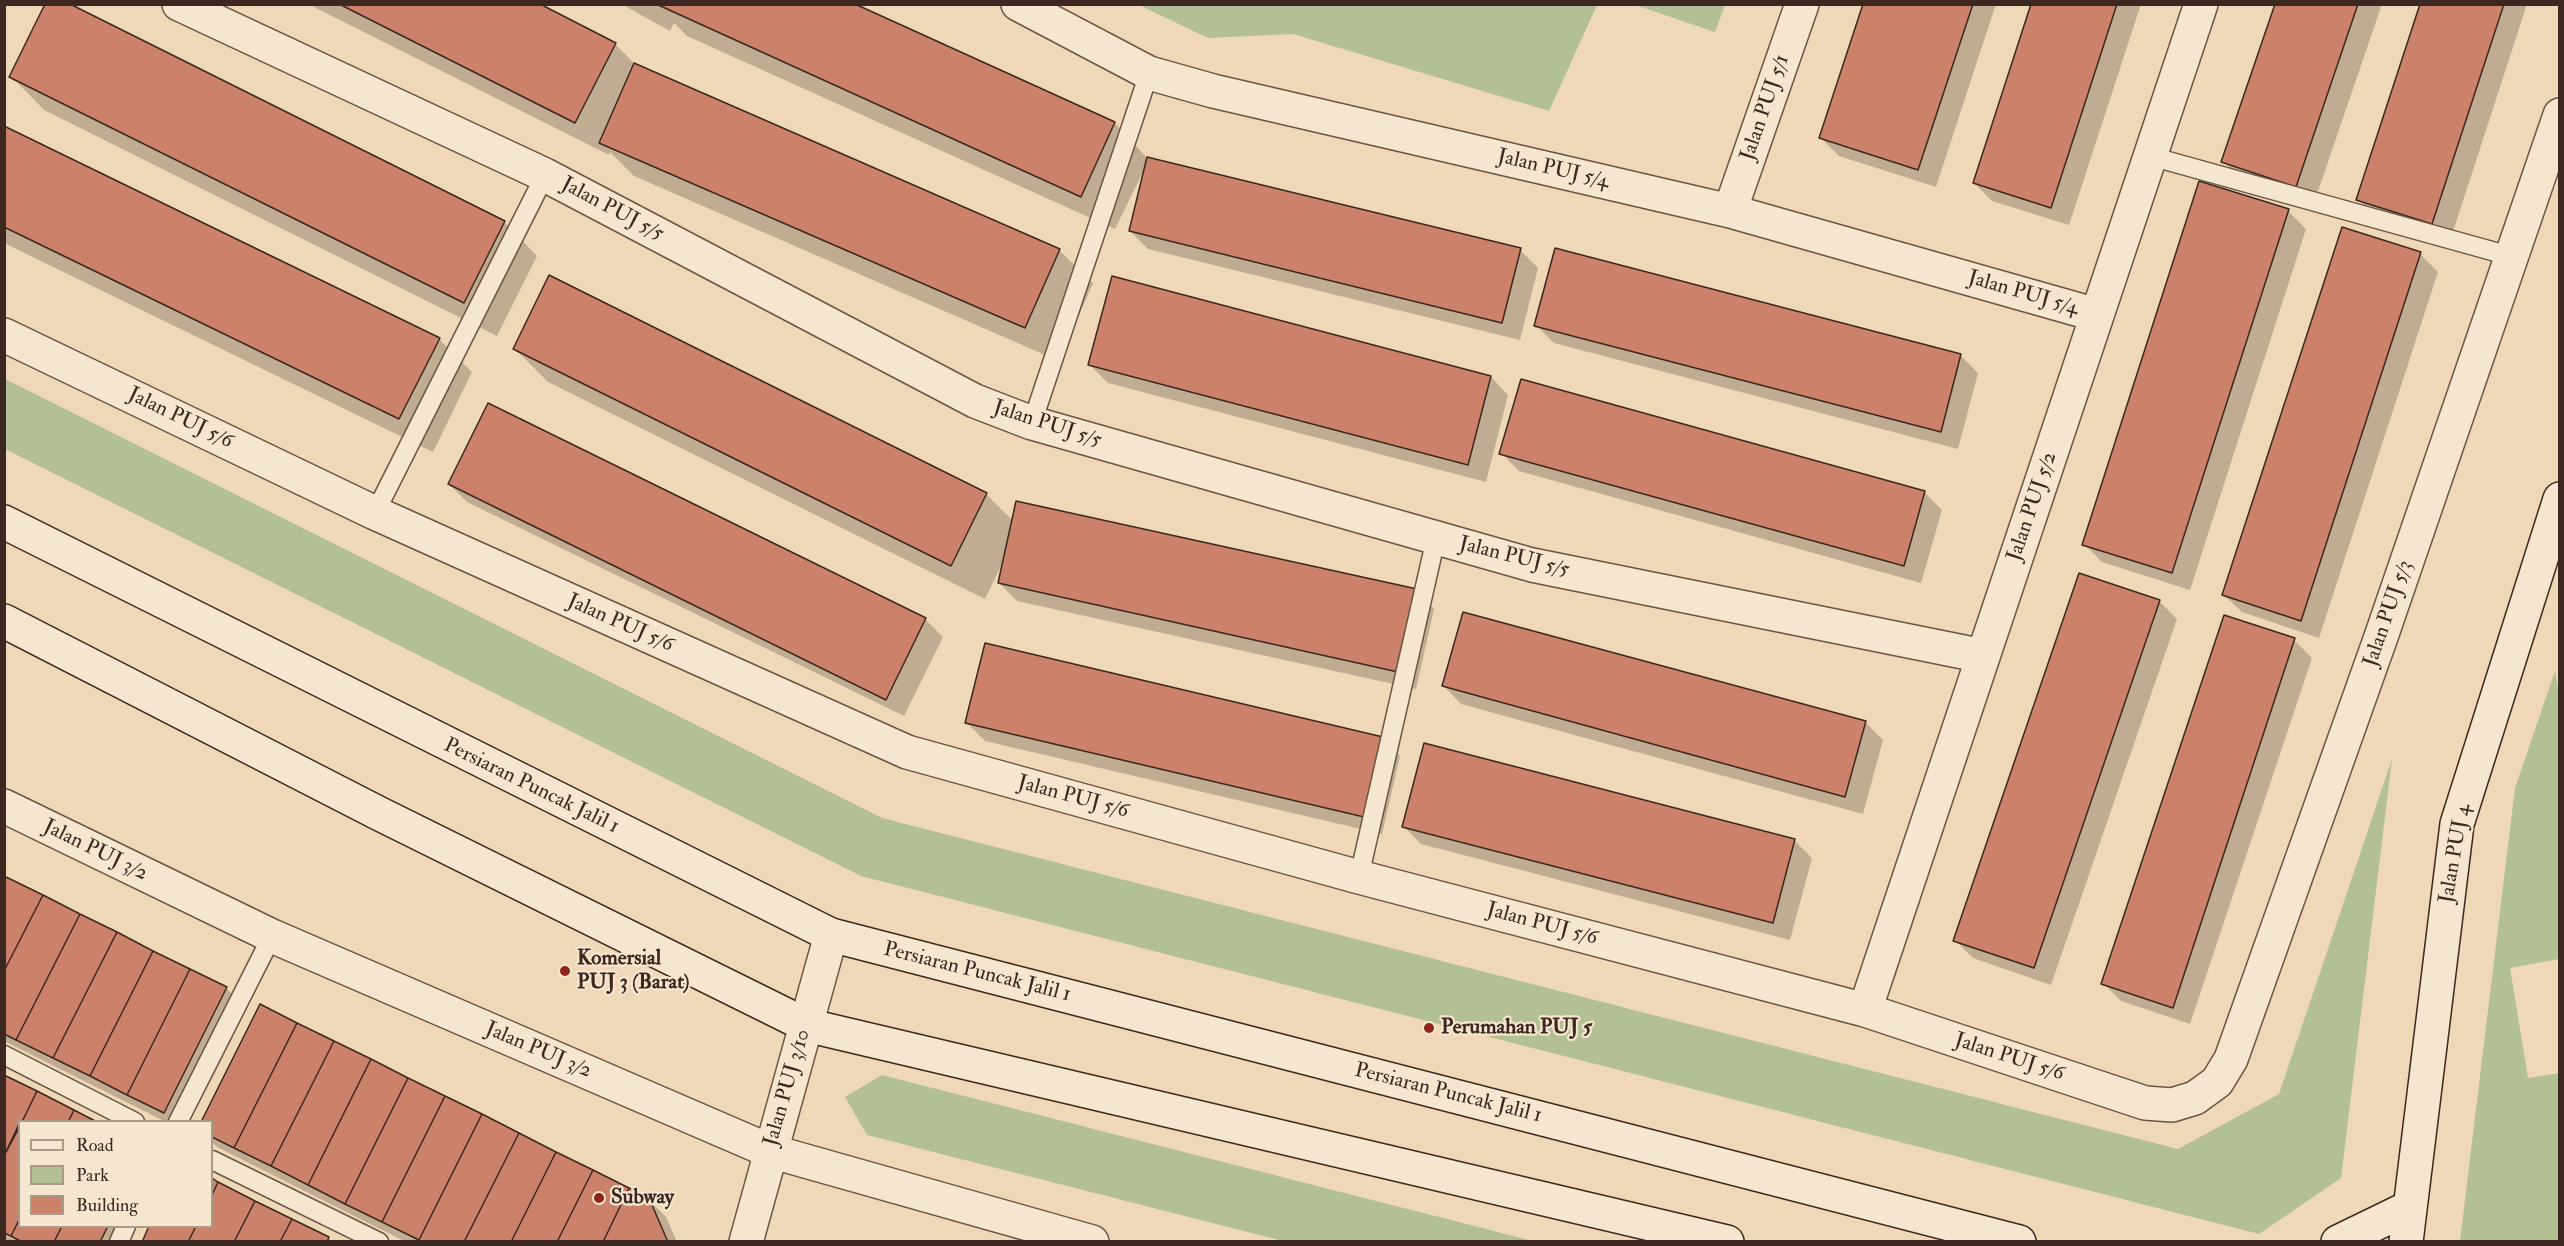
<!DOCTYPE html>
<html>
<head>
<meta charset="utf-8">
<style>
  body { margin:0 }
  #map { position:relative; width:2564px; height:1246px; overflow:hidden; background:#efd8b7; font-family:"IM FELL Double Pica",serif }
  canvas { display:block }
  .frame { position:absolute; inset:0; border:6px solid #3c2820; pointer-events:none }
  .legend { position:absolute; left:18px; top:1120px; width:195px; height:108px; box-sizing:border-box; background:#f5e6d0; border:2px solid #ab9a8a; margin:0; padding:8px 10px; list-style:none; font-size:18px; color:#3c2820 }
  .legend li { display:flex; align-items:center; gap:12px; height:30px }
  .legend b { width:30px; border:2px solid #ab9a8a }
</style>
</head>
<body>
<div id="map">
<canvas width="2564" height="1246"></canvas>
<div class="frame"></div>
<ul class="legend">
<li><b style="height:8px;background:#f5e6d0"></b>Road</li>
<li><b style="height:16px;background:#b2c093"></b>Park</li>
<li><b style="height:16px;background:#cc816a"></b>Building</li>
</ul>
</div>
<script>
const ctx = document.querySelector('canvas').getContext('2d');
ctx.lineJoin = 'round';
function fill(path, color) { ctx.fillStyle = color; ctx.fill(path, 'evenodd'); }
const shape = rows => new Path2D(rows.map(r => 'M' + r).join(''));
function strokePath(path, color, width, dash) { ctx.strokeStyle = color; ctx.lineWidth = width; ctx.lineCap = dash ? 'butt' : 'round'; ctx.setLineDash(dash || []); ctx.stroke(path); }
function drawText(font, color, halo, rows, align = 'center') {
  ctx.font = font + ' "IM FELL Double Pica",serif'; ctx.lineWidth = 4.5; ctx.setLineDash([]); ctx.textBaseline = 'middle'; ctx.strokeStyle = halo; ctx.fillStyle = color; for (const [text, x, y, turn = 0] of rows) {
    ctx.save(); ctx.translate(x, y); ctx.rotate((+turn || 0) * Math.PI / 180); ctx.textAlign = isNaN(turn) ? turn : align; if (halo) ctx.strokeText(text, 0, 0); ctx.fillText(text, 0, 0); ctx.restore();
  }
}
fill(shape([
  [1139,5,1597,4,1597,5,1549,111,1293,34,1208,38],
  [1635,5,1725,5,1715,32],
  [5,379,882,818,2178,1149,2279,1094,2392,759,2341,1178,2259,1234,861,876,5,449],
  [2555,671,2560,700,2559,959,2510,968,2528,1078,2559,1073,2559,1241,2460,1241,2515,788],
  [882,1075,1533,1241,1283,1241,867,1135,845,1097]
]), '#b2c093');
fill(shape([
  [308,4,536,4,615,44,637,66,1059,250,1093,283,1059,361,634,176,610,152,609,155],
  [621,4,851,4,1115,123,1147,158,1520,250,1538,268,1520,340,1148,249,1130,231,1147,164,1115,229,687,36,674,23,670,31],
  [1865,4,1996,4,1936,187,1839,156,1821,138],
  [2032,4,2141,4,2069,225,1992,201,1974,183],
  [2276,4,2382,4,2314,203,2241,179,2223,161],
  [2422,4,2527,4,2450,241,2376,217,2358,199],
  [11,76,504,222,537,256,497,336,44,110],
  [4,128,439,339,472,372,433,452,4,243],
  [2288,211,2306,229,2190,590,2102,562,2084,544],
  [2420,254,2438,272,2319,638,2242,612,2224,595],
  [550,277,987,495,1013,521,1416,591,1434,609,1416,689,1017,601,999,583,1002,564,985,599,548,382,514,348],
  [1536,325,1960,355,1978,373,1958,449,1554,343],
  [1090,365,1491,377,1508,395,1486,482,1108,383],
  [1501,453,1924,492,1942,510,1921,583,1519,471],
  [449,484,925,619,943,637,904,716,467,502],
  [2159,601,2177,619,2051,985,1973,958,1955,940],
  [2294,640,2312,658,2190,1024,2121,1001,2103,983],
  [1444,686,1865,722,1883,740,1863,814,1461,704],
  [967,723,1382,738,1400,756,1382,834,985,741],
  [1403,826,1794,840,1812,858,1790,940,1421,844],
  [4,878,226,988,244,1006,186,1122,166,1122,4,1041],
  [261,1006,648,1199,666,1217,677,1242,406,1242,217,1147,212,1142,212,1122],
  [4,1077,20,1122,20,1226,134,1226,127,1242,4,1240],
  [212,1180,335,1242,144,1242,212,1226]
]), '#0003');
const building = shape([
  [45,4,70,4,505,221,464,303,9,77,45,4],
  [339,4,540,4,616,43,575,123,339,4],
  [656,4,855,4,1115,122,1081,197,656,4],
  [1863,4,1973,4,1918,170,1819,138,1863,4],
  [2031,4,2117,4,2051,208,1973,183,2031,4],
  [2275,4,2358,4,2296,187,2221,162,2275,4],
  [2420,4,2504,4,2432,224,2356,200,2420,4],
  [634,63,1060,249,1025,328,599,143,634,63],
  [4,126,440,338,399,419,4,227,4,126],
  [1147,157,1521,248,1502,323,1129,231,1147,157],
  [2199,181,2289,209,2172,573,2082,545,2199,181],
  [2342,227,2421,252,2301,621,2222,595,2342,227],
  [1555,248,1961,354,1941,432,1534,326,1555,248],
  [549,275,987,493,951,566,513,349,549,275],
  [1112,276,1491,376,1468,465,1088,365,1112,276],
  [1521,379,1925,491,1904,566,1499,454,1521,379],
  [488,403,926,618,886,700,448,484,488,403],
  [1016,501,1417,589,1398,672,998,583,1016,501],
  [2079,573,2160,600,2034,968,1953,941,2079,573],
  [1463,612,1866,721,1845,797,1442,686,1463,612],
  [2224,615,2295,638,2173,1008,2101,984,2224,615],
  [985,643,1383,737,1364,817,965,723,985,643],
  [1424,743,1795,839,1773,923,1402,827,1424,743],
  [6,877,43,895,4,971,4,879,6,877],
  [43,895,80,914,16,1040,4,1034,4,971,43,895],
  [80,914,117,932,53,1058,16,1040,80,914],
  [117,932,153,951,90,1076,53,1058,117,932],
  [153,951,190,969,127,1095,90,1076,153,951],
  [190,969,227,987,164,1113,127,1095,190,969],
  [260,1004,297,1023,234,1148,212,1137,212,1122,201,1122,260,1004],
  [297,1023,334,1041,271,1166,234,1148,297,1023],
  [334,1041,371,1059,308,1185,271,1166,334,1041],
  [371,1059,408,1078,345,1204,308,1185,371,1059],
  [4,1075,37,1091,22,1122,20,1122,4,1156,4,1075],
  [408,1078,445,1096,382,1222,345,1204,408,1078],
  [37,1091,74,1110,68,1122,22,1122,37,1091],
  [445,1096,482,1114,419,1240,382,1222,445,1096],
  [74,1110,97,1122,68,1122,74,1110],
  [482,1114,519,1133,464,1242,421,1242,419,1240,482,1114],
  [20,1126,20,1218,11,1236,4,1233,4,1156,20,1126],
  [519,1133,556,1152,511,1242,464,1242,519,1133],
  [556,1152,593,1170,557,1242,511,1242,556,1152],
  [593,1170,629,1188,603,1242,557,1242,593,1170],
  [212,1178,218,1182,212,1195,212,1178],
  [218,1182,255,1201,234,1242,188,1242,196,1226,212,1226,212,1195,218,1182],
  [629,1188,649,1198,668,1242,603,1242,629,1188],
  [255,1201,292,1219,280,1242,234,1242,255,1201],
  [20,1218,20,1226,62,1226,54,1242,22,1242,11,1236,20,1218],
  [292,1219,329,1237,327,1242,280,1242,292,1219],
  [62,1226,108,1226,100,1242,54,1242,62,1226],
  [149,1226,196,1226,188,1242,142,1242,149,1226]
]);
fill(building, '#cc816a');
strokePath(building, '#3c2820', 1.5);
const lane = shape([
  [2150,156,2510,256],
  [1032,423,1149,73],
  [375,513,545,175],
  [1359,877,1436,538],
  [4,1055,135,1122],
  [178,1122,272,936],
  [212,1160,379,1242],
  [119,1242,126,1226]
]);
const street = shape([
  [179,4,545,175,975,401,1032,423,1532,565,1983,656],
  [1018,4,1149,73,1213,91,1730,211,2097,315],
  [1730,211,1802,4],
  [4,335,375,513,907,752,1359,877,1865,1010,2145,1103,2172,1105,2195,1098,2217,1082,2231,1059,2382,634,2560,115],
  [4,806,272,936,770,1151,1092,1242],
  [1865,1010,2201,4],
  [746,1242,831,935]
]);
const secondary = shape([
  [4,522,831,935,2019,1242],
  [4,621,380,814,806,1025,1727,1242],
  [2338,1242,2410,1207],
  [2406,1242,2457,824,2560,499]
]);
strokePath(lane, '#695446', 21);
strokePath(street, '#695446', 36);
strokePath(secondary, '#3c2820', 36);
strokePath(lane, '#f5e6d0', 18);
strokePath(street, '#f5e6d0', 33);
strokePath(secondary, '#f5e6d0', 33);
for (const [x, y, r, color] of [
  [565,971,6,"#8f2418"],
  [1429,1028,6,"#8f2418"],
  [599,1198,6,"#8f2418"]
]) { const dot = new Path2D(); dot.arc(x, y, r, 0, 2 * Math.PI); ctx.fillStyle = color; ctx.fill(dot); strokePath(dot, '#f5e6d0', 2); }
drawText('21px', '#3c2820', '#f5e6d0', [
  ["Jalan PUJ 5/1",1766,108,-71],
  ["Jalan PUJ 5/4",1553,170,13],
  ["Jalan PUJ 5/5",612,210,28],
  ["Jalan PUJ 5/4",2023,294,16],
  ["Jalan PUJ 5/6",180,419,26],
  ["Jalan PUJ 5/5",1047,425,18],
  ["Jalan PUJ 5/2",2033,507,-71],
  ["Jalan PUJ 5/5",1514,558,14],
  ["Jalan PUJ 5/3",2389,614,-71],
  ["Jalan PUJ 5/6",620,624,24],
  ["Persiaran Puncak Jalil 1",531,787,26],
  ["Jalan PUJ 5/6",1073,798,15],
  ["Jalan PUJ 3/2",95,851,26],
  ["Jalan PUJ 4",2456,854,-80],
  ["Jalan PUJ 5/6",1542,925,15],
  ["Persiaran Puncak Jalil 1",977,973,14],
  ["Jalan PUJ 3/2",538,1051,23],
  ["Jalan PUJ 5/6",2009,1058,18],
  ["Jalan PUJ 3/10",788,1088,-74],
  ["Persiaran Puncak Jalil 1",1448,1094,14]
]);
drawText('bold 21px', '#3c2820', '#f5e6d0', [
  ["Komersial",577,959],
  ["PUJ 3 (Barat)",577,983],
  ["Perumahan PUJ 5",1441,1028],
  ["Subway",611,1198]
], 'left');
</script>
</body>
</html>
